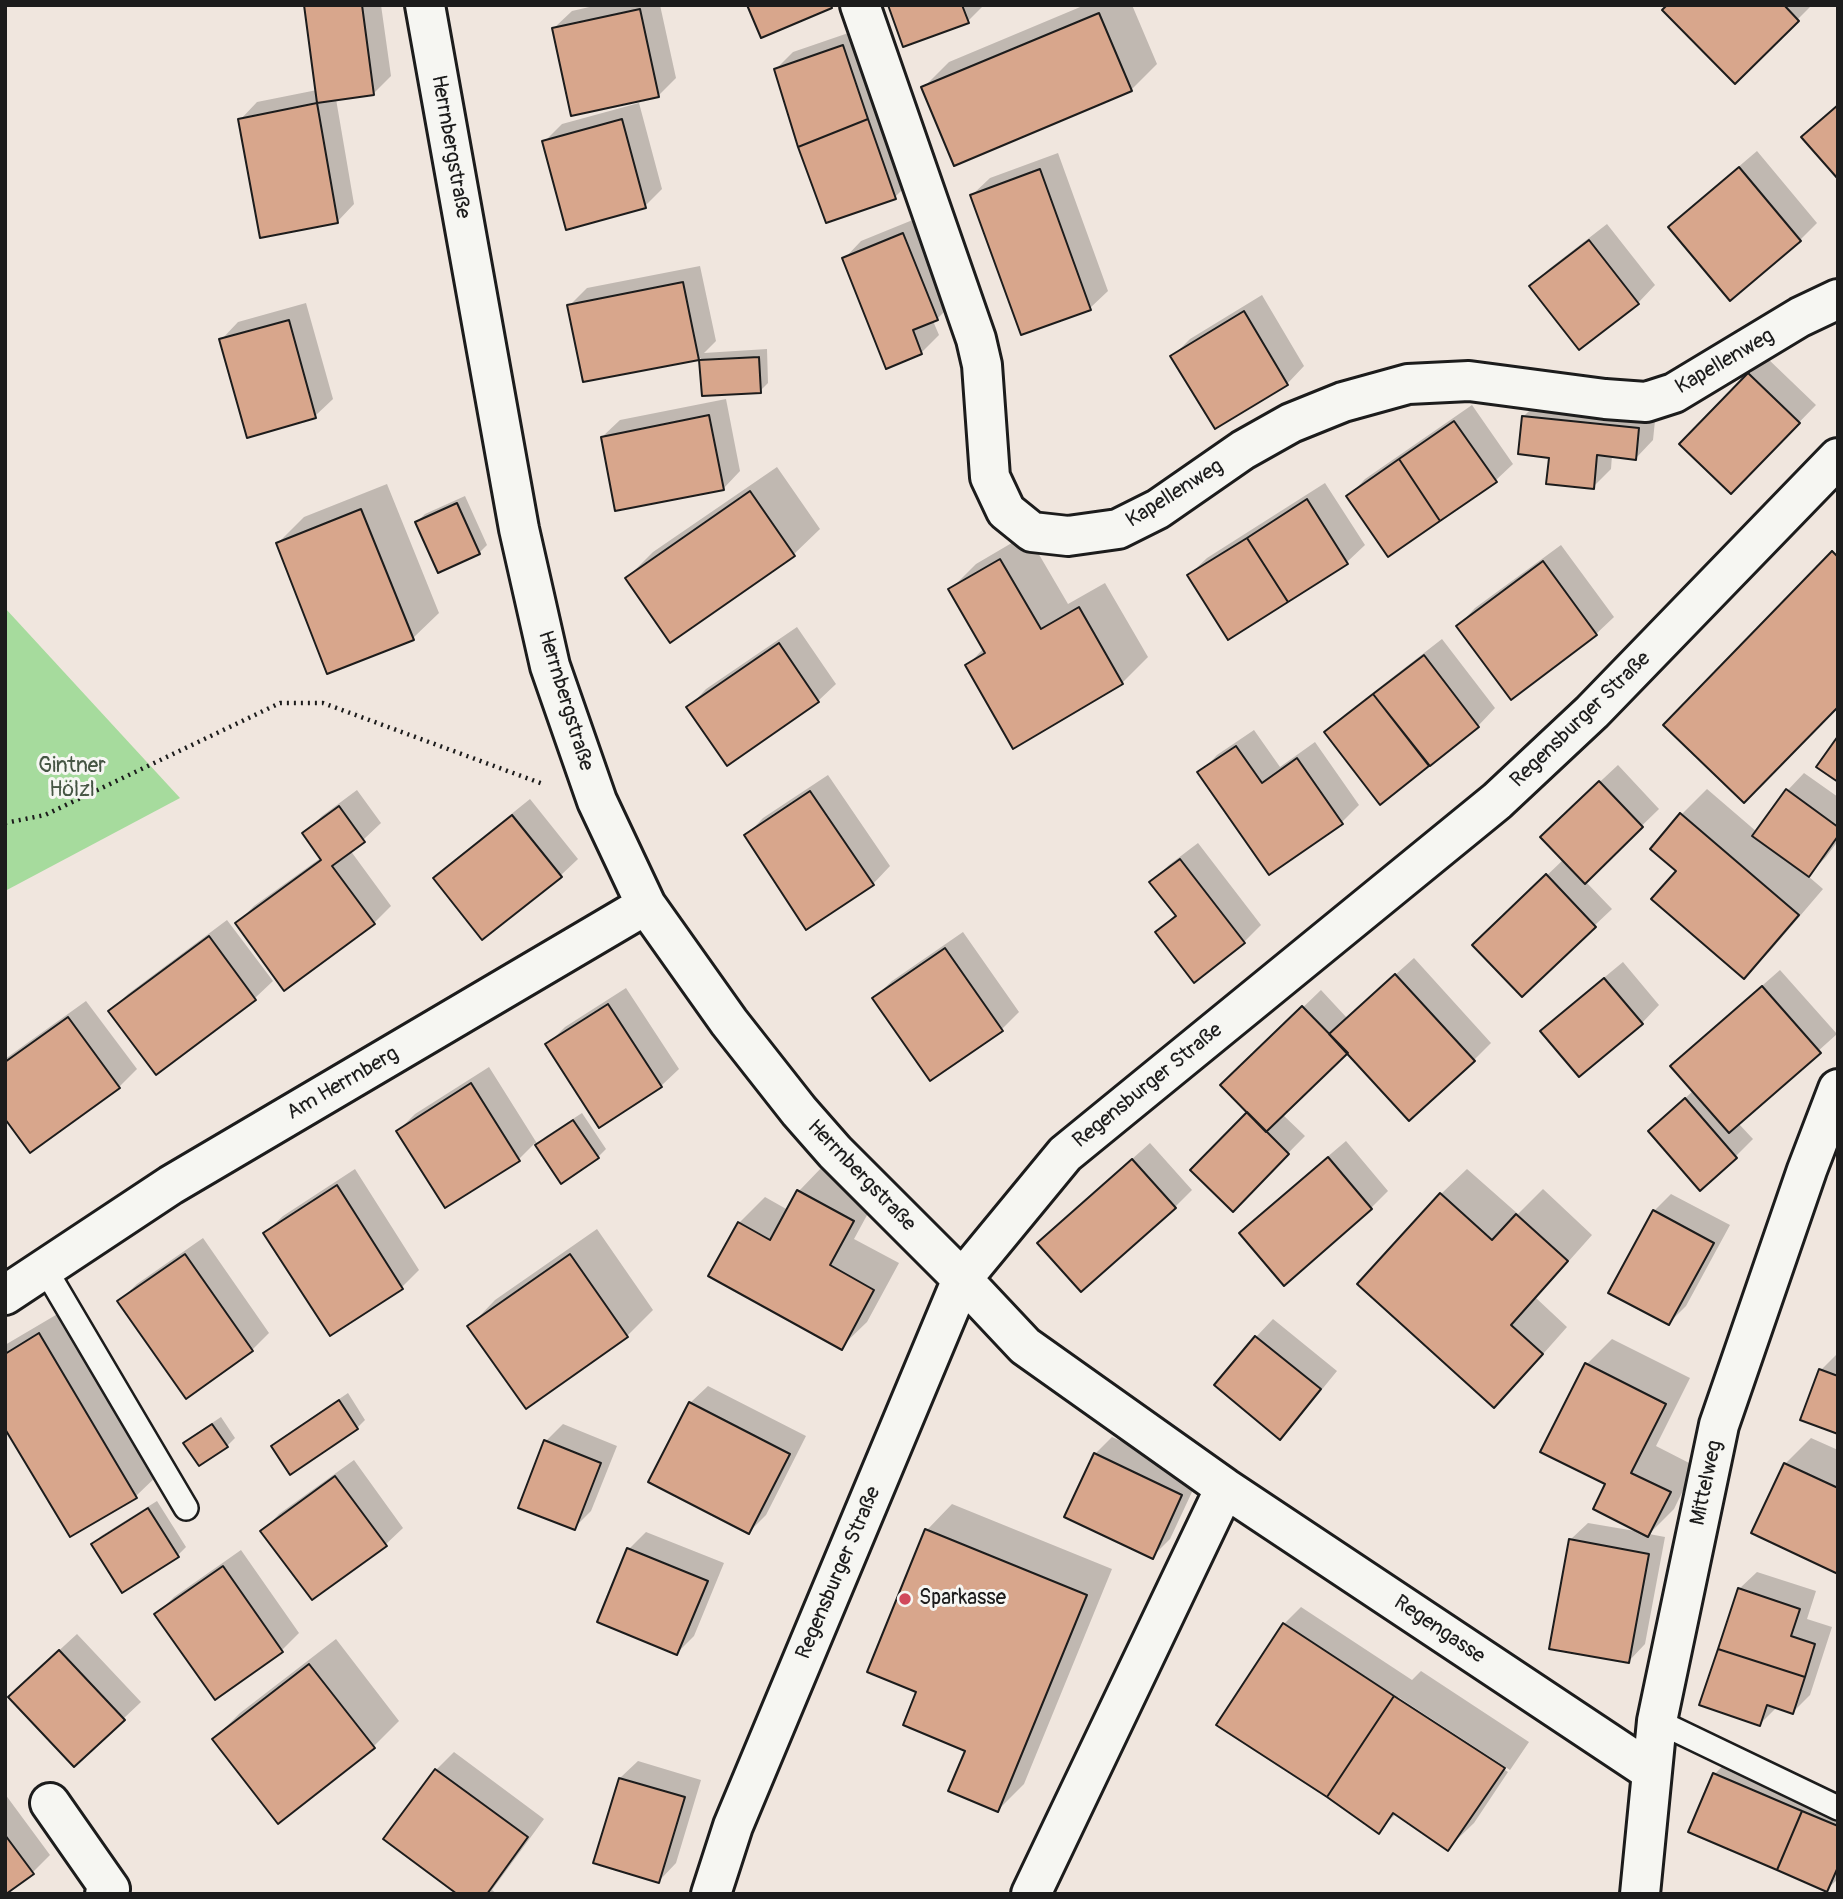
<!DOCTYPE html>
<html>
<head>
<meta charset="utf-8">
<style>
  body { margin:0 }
  #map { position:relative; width:1843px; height:1899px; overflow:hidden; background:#f0e6de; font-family:Pangolin,sans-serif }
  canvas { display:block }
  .frame { position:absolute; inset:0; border:7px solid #1c1c1c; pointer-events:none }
</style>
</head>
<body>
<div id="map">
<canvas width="1843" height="1899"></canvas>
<div class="frame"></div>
</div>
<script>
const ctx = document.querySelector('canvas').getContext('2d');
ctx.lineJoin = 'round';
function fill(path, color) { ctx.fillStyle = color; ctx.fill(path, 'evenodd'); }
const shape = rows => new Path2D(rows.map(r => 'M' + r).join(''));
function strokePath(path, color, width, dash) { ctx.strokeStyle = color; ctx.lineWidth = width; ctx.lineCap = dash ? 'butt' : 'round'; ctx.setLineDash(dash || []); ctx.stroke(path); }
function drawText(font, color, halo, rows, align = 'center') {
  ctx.font = font + ' Pangolin,sans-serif'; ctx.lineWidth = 6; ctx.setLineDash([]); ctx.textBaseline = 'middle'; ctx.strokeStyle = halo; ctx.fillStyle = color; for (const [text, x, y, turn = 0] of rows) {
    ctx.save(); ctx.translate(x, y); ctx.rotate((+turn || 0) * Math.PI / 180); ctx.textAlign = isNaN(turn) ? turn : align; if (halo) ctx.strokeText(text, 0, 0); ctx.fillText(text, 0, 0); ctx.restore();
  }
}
fill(shape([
  [5,608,180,798,5,891]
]), '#a6db9d');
fill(shape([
  [306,5,381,5,391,76,374,93,336,99,354,204,337,222,240,120,257,102,317,90],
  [598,5,660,5,676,78,658,96,554,28,572,11],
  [889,5,984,5,968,21],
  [1085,5,1132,5,1157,64,1131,90,923,88,949,62],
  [1670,5,1812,5,1735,82],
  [860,29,912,180,895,197,776,69,793,52],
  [639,103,662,189,645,206,544,142,562,124],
  [1757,151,1817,223,1800,240,1671,227,1688,210],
  [1058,153,1108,291,1090,308,972,195,990,178],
  [920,217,954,302,937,319,933,321,939,335,921,353,844,259,861,241],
  [1607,224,1655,285,1638,303,1531,286,1549,269],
  [700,266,716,341,704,353,767,349,768,383,760,391,703,394,701,358,584,380,569,306,587,288],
  [1262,295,1304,366,1287,384,1172,357,1190,339],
  [306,303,333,399,315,416,221,340,238,322],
  [1766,357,1816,405,1731,492,1681,444],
  [726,399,740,471,723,489,602,437,620,420],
  [1541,399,1656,411,1653,440,1636,458,1612,455,1611,469,1593,487,1551,456,1524,416],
  [1472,405,1513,464,1495,481,1348,497,1365,479],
  [777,467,820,529,794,554,671,640,627,578,653,552],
  [1325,483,1365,545,1347,562,1228,638,1189,575,1207,558],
  [387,484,439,613,413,638,278,543,304,517],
  [465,496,487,545,479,553,417,522,425,514],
  [1027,534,1068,604,1105,583,1148,657,1122,683,967,666,984,648,950,590,976,564],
  [1561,545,1614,617,1596,634,1511,697,1458,626,1475,608],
  [797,627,836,684,818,701,728,764,689,707,706,689],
  [1442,639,1495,708,1478,726,1380,802,1327,733,1344,715],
  [1254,730,1280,767,1315,742,1359,805,1342,822,1200,773,1217,755],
  [1618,765,1659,809,1585,881,1612,909,1594,926,1492,928,1564,859,1560,819],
  [1804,773,1838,797,1838,841,1826,857,1808,876,1823,889,1770,951,1744,977,1678,871,1681,815,1707,789,1757,832,1787,791],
  [828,775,890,866,873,884,807,927,746,836,763,818],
  [357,790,381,823,363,840,350,850,391,906,374,923,237,923,254,906,322,857,304,834,322,816],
  [530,799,578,859,560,876,435,878,453,861],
  [1198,843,1261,925,1244,942,1157,933,1176,914,1152,882,1169,865],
  [227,920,273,981,255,998,156,1072,110,1012,128,994],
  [963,932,1019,1012,1002,1029,930,1079,874,998,892,981],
  [1414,958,1491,1043,1474,1060,1348,1051,1282,1114,1305,1136,1233,1209,1249,1112,1240,1068,1321,990,1347,1018],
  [1623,962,1659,1005,1642,1023,1543,1031,1560,1014],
  [1780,970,1837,1034,1738,1123,1753,1139,1735,1157,1650,1131,1694,1090,1690,1049],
  [626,988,679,1069,661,1086,548,1044,565,1027],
  [86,1001,137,1069,119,1087,30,1151,5,1116,5,1059],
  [489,1067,538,1145,545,1137,582,1113,606,1149,598,1157,561,1181,535,1143,519,1159,398,1131,415,1114],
  [1346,1141,1388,1191,1371,1208,1284,1283,1241,1233,1258,1216],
  [1150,1143,1192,1190,1175,1207,1057,1226],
  [824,1165,878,1195,854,1239,899,1263,867,1322,841,1347,739,1223,765,1197,788,1210,799,1191],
  [355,1169,419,1270,402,1287,330,1333,265,1233,283,1216],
  [1467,1169,1518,1214,1543,1189,1592,1235,1536,1298,1567,1327,1520,1380,1494,1405,1441,1194],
  [1671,1194,1730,1225,1686,1306,1669,1323,1654,1211],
  [597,1229,653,1310,627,1336,470,1326,495,1300],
  [203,1238,269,1333,252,1350,119,1301,137,1284],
  [66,1309,162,1471,136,1496,71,1535,5,1426,5,1345],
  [1273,1319,1337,1371,1297,1420,1280,1437,1217,1385,1256,1337],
  [1612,1339,1690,1378,1656,1446,1695,1466,1674,1509,1649,1534,1665,1537,1645,1644,1628,1662,1570,1540,1588,1523,1641,1532,1608,1484,1586,1365],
  [1838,1353,1838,1432,1802,1419,1821,1370],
  [708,1386,806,1436,766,1515,749,1532,690,1403],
  [348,1393,365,1420,357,1428,273,1446,282,1438],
  [221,1417,235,1438,227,1446,186,1443,194,1435],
  [563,1424,617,1446,591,1511,574,1528,546,1441],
  [1112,1437,1199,1477,1170,1539,1153,1556,1095,1454],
  [1811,1438,1838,1450,1838,1573,1753,1532,1785,1464],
  [354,1460,403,1528,385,1545,262,1532,279,1514],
  [157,1501,186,1547,177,1556,93,1544,101,1536],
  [952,1504,1112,1569,1024,1784,998,1810,967,1750,919,1691,927,1530],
  [646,1532,724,1563,694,1636,677,1653,629,1549],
  [241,1550,299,1633,282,1650,215,1697,157,1614,174,1597],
  [1757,1572,1816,1591,1807,1619,1832,1627,1810,1695,1793,1712,1777,1707,1760,1724,1739,1589],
  [1301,1607,1412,1680,1421,1671,1529,1742,1510,1770,1398,1697,1398,1701,1508,1772,1474,1823,1448,1848,1397,1813,1378,1831,1284,1624],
  [77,1634,141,1702,123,1719,28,1679],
  [336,1639,399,1721,373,1747,214,1739,240,1713],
  [454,1752,544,1819,492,1890,497,1894,460,1894,386,1838,436,1770],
  [1732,1756,1838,1801,1838,1879,1827,1889,1690,1831,1715,1774],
  [638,1761,701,1780,676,1863,659,1881,620,1778],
  [5,1794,50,1855,32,1873,5,1892]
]), '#0003');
const building = shape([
  [304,5,362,5,374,95,317,103,304,5],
  [747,5,831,5,832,8,761,38,747,5],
  [888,5,962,5,969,23,903,47,888,5],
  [1667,5,1784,5,1799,21,1735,84,1662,10,1667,5],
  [640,9,659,97,571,116,552,28,640,9],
  [1099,13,1132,91,954,166,921,87,1099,13],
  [843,45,868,119,798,147,774,69,843,45],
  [317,103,338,223,260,238,238,119,317,103],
  [1838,105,1838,179,1801,137,1838,105],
  [622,119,646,208,566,230,542,141,622,119],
  [868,119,896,199,826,223,798,147,868,119],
  [1739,167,1801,241,1730,301,1668,227,1739,167],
  [1040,169,1091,310,1021,335,970,195,1040,169],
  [903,233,938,320,913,330,922,354,886,369,842,258,903,233],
  [1589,240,1639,304,1579,350,1529,286,1589,240],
  [683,282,699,360,583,382,567,305,683,282],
  [1244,311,1288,385,1215,429,1170,356,1244,311],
  [289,320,316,418,247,438,219,339,289,320],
  [759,357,761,393,702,396,699,360,759,357],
  [1748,373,1800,423,1731,494,1679,444,1748,373],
  [709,415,724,490,615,511,601,437,709,415],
  [1522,416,1639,428,1636,460,1597,455,1594,489,1546,484,1549,458,1518,454,1522,416],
  [1454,421,1497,482,1440,521,1399,459,1454,421],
  [1399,459,1440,521,1388,557,1346,496,1399,459],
  [750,491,795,556,670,643,625,578,750,491],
  [1307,499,1348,564,1288,602,1247,538,1307,499],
  [457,503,480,554,438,573,415,522,457,503],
  [361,509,414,640,327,674,276,543,361,509],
  [1247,538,1288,602,1228,640,1187,575,1247,538],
  [1832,551,1838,557,1838,707,1744,803,1663,725,1832,551],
  [1000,559,1041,629,1079,607,1123,684,1013,749,965,665,985,653,948,589,1000,559],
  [1543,561,1597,635,1511,700,1456,626,1543,561],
  [779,643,819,702,727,766,686,707,779,643],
  [1424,655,1479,727,1430,766,1373,694,1424,655],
  [1373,694,1429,766,1380,805,1324,732,1373,694],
  [1838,736,1838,782,1816,767,1838,736],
  [1236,746,1262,783,1297,758,1343,824,1269,875,1197,772,1236,746],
  [1599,781,1643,827,1585,884,1540,837,1599,781],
  [1786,789,1838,827,1838,836,1809,877,1752,836,1786,789],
  [810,791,874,885,806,930,744,835,810,791],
  [339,806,365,842,332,866,375,924,284,991,235,923,321,860,302,833,339,806],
  [1680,813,1799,915,1744,979,1651,899,1676,871,1650,849,1680,813],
  [512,815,562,877,482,940,433,878,512,815],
  [1180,859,1245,943,1194,983,1155,932,1176,916,1149,882,1180,859],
  [1546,874,1596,927,1522,997,1472,945,1546,874],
  [209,936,256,1000,156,1075,108,1011,209,936],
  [945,948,1003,1031,930,1081,872,998,945,948],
  [1395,974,1475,1061,1409,1121,1329,1034,1395,974],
  [1604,978,1643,1024,1579,1077,1540,1031,1604,978],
  [1762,986,1821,1053,1729,1133,1670,1066,1762,986],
  [608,1004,662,1087,599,1128,545,1044,608,1004],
  [1302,1006,1348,1053,1266,1132,1220,1085,1302,1006],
  [68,1017,120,1088,30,1153,5,1119,5,1062,68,1017],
  [471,1083,520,1161,445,1208,396,1131,471,1083],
  [1685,1098,1737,1158,1700,1191,1648,1131,1685,1098],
  [1247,1112,1289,1154,1233,1212,1190,1170,1247,1112],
  [573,1120,599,1158,561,1184,535,1145,573,1120],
  [1328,1157,1372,1209,1284,1286,1239,1233,1328,1157],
  [1132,1159,1176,1208,1081,1292,1037,1243,1132,1159],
  [337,1185,403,1289,330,1336,263,1233,337,1185],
  [797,1190,854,1221,830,1265,874,1290,842,1350,708,1276,738,1222,770,1240,797,1190],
  [1440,1193,1492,1240,1516,1214,1568,1261,1511,1325,1543,1354,1494,1408,1357,1284,1440,1193],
  [1653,1210,1714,1243,1669,1325,1608,1293,1653,1210],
  [185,1254,253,1351,186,1399,117,1301,185,1254],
  [570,1254,628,1337,526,1409,467,1326,570,1254],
  [39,1333,137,1498,70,1537,5,1429,5,1354,39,1333],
  [1255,1336,1321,1389,1280,1440,1214,1385,1255,1336],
  [1585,1363,1666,1404,1631,1473,1671,1492,1648,1537,1593,1509,1605,1484,1540,1452,1585,1363],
  [1819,1369,1838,1376,1838,1434,1800,1420,1819,1369],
  [339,1400,358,1429,290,1475,271,1446,339,1400],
  [689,1402,790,1454,749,1534,648,1482,689,1402],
  [212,1424,228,1447,199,1466,183,1443,212,1424],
  [544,1440,601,1463,575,1530,518,1508,544,1440],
  [1094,1453,1182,1495,1153,1559,1064,1517,1094,1453],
  [1784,1463,1838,1488,1838,1574,1751,1533,1784,1463],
  [335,1476,387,1546,312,1600,260,1531,335,1476],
  [148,1508,179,1557,122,1593,91,1544,148,1508],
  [925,1529,1087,1595,998,1812,948,1791,965,1751,903,1725,916,1692,867,1672,925,1529],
  [1569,1539,1649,1554,1629,1663,1549,1649,1569,1539],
  [627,1548,708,1581,677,1655,597,1622,627,1548],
  [223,1566,283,1652,215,1700,154,1614,223,1566],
  [1738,1588,1800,1609,1791,1636,1815,1644,1805,1677,1718,1649,1738,1588],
  [1283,1623,1394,1696,1327,1797,1216,1725,1283,1623],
  [1718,1649,1805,1677,1793,1714,1767,1705,1760,1726,1699,1705,1718,1649],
  [59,1650,125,1720,74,1767,8,1697,59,1650],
  [309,1664,375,1748,278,1824,212,1739,309,1664],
  [1394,1696,1505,1768,1448,1851,1393,1813,1379,1834,1327,1797,1394,1696],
  [435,1769,528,1837,487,1894,457,1894,383,1839,435,1769],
  [1713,1773,1802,1811,1777,1870,1688,1832,1713,1773],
  [619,1778,685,1797,659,1883,593,1863,619,1778],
  [1802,1811,1838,1826,1838,1867,1827,1892,1777,1870,1802,1811],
  [5,1835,34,1874,6,1894,5,1894,5,1835]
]);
fill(building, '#d8a68c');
strokePath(building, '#1c1c1c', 2);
const lane = shape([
  [45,1269,186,1508],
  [1657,1721,1838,1808]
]);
const street = shape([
  [425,5,519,529,550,666,597,801,646,905,729,1022,799,1111,835,1152,962,1279,1025,1346,1225,1488,1652,1772],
  [860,5,976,339,982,365,990,477,1006,511,1032,532,1068,536,1118,529,1158,509,1243,450,1291,423,1343,402,1408,384,1469,381,1605,399,1646,402,1674,393,1800,317,1838,299],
  [5,1295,171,1185,646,905],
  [50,1803,110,1889,105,1894],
  [711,1894,733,1826,962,1279,1065,1154,1497,801,1592,712,1838,458],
  [1031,1894,1225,1488],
  [1640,1894,1657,1721,1719,1425,1807,1170,1838,1089]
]);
strokePath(lane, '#1c1c1c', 28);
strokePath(street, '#1c1c1c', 44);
strokePath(shape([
  [5,823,45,815,280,703,323,703,543,784]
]), '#1c1c1c', 4.5, [2, 5]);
strokePath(lane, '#f6f6f2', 23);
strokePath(street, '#f6f6f2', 38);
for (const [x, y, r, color] of [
  [905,1599,7,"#d1495b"]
]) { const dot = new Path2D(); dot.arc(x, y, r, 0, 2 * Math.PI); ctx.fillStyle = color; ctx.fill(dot); strokePath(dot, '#f6f6f2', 2.5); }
drawText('21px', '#1c1c1c', '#f6f6f2', [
  ["Herrnbergstraße",450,147,80],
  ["Kapellenweg",1725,362,-30],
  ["Kapellenweg",1175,494,-32],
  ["Herrnbergstraße",565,701,73],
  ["Regensburger Straße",1581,720,-44],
  ["Am Herrnberg",343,1084,-30],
  ["Regensburger Straße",1148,1086,-39],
  ["Herrnbergstraße",861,1176,46],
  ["Mittelweg",1707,1483,-78],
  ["Regensburger Straße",839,1573,-67],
  ["Regengasse",1439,1630,34]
]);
drawText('21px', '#455543', '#f6f6f2', [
  ["Gintner",72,767],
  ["Hölzl",72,791]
]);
drawText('21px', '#1c1c1c', '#f6f6f2', [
  ["Sparkasse",919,1599]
], 'left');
</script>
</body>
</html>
